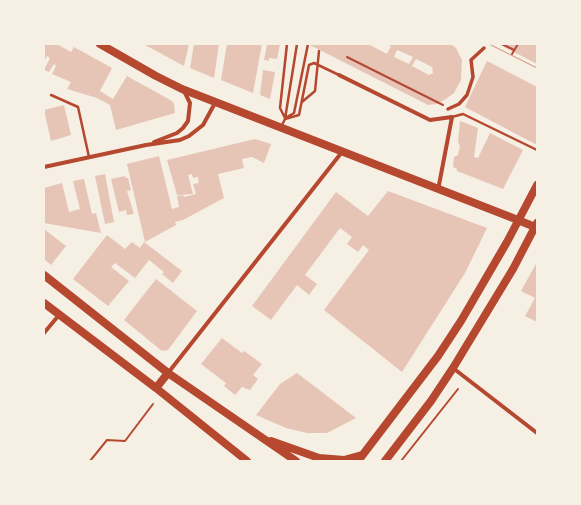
<!DOCTYPE html>
<html>
<head>
<meta charset="utf-8">
<style>
  body { margin:0 }
  #map { position:relative; width:581px; height:505px; overflow:hidden; background:#f6efe4; font-family:"Public Sans",sans-serif }
  canvas { display:block }
  .frame { position:absolute; inset:0; border:45px solid #f6efe4; pointer-events:none }
</style>
</head>
<body>
<div id="map">
<canvas width="581" height="505"></canvas>
<div class="frame"></div>
</div>
<script>
const ctx = document.querySelector('canvas').getContext('2d');
ctx.lineJoin = 'round';
function fill(path, color) { ctx.fillStyle = color; ctx.fill(path, 'evenodd'); }
const shape = rows => new Path2D(rows.map(r => 'M' + r).join(''));
function strokePath(path, color, width, dash) { ctx.strokeStyle = color; ctx.lineWidth = width; ctx.lineCap = dash ? 'butt' : 'round'; ctx.setLineDash(dash || []); ctx.stroke(path); }
fill(shape([
  [44,44,57,44,71,52,74,47,112,68,100,91,113,99,127,76,172,101,174,104,175,113,116,130,110,105,97,98,67,89,71,82,52,74,56,66,54,64,49,72,44,70,50,58,47,56,44,61],
  [143,44,189,44,184,66,147,46],
  [194,44,219,44,214,78,190,68],
  [227,44,262,44,253,93,221,80],
  [267,44,280,44,277,59,269,58,269,61,264,60],
  [308,44,368,44,387,54,391,46,386,44,451,44,456,48,462,60,461,80,454,93,446,99,437,104,428,105],
  [397,50,413,57,409,64,394,57],
  [416,59,432,67,433,73,429,75,412,66],
  [498,44,537,44,537,64,514,52],
  [487,61,537,87,537,145,465,107],
  [263,70,275,72,270,99,260,95],
  [64,105,71,135,51,141,44,110],
  [460,121,478,128,474,157,478,158,490,133,523,150,503,189,457,171,457,169,453,167,454,157,458,155,460,146,458,142],
  [255,139,271,144,264,163,252,157,242,159,244,168,218,174,224,198,183,220,175,222,176,225,145,242,127,164,159,156,172,209,179,207,177,196,183,195,184,197,196,194,193,184,199,183,198,177,193,178,192,174,188,175,193,194,177,195,167,160],
  [105,174,114,222,105,224,95,176],
  [125,176,126,178,128,178,131,190,127,191,134,214,127,215,126,210,119,212,111,179],
  [84,179,92,214,96,213,101,233,44,223,44,188,62,183,69,212,80,209,73,181],
  [388,191,487,228,465,273,402,372,324,310,369,250,363,245,358,252,347,244,352,237,340,228,305,275,317,284,309,295,297,285,271,320,252,306,336,192,368,216],
  [44,229,66,246,51,265,44,259],
  [107,235,125,249,132,242,140,248,144,242,182,271,173,283,162,274,164,272,149,260,135,278,115,263,111,267,129,281,108,306,73,279],
  [537,262,537,322,525,316,535,298,521,291],
  [156,279,197,311,168,350,162,351,124,320],
  [222,338,242,353,244,351,262,364,253,375,258,379,250,390,242,387,235,395,224,386,226,383,201,364],
  [297,373,356,418,327,433,307,433,286,428,256,415,280,384]
]), '#e6c5b7');
strokePath(shape([
  [502,44,514,50],
  [512,54,518,44],
  [347,57,443,105],
  [90,461,107,440,125,441,153,404],
  [401,461,458,389]
]), '#b5482f', 2);
strokePath(shape([
  [51,95,78,107,89,157],
  [302,102,315,91,319,51],
  [287,117,294,113,308,44],
  [452,117,463,114,537,150],
  [285,118,280,108,287,44],
  [285,119,299,115,309,65,314,63,339,75],
  [281,127,285,119,297,44]
]), '#b5482f', 2.5);
strokePath(shape([
  [448,109,459,104,467,95,473,77,471,60,484,48]
]), '#b5482f', 3.5);
strokePath(shape([
  [339,75,430,120,452,117,438,190],
  [154,142,177,133,183,128,188,121,190,103,184,91],
  [44,167,146,145,180,140,189,136,203,125,215,103],
  [44,333,59,315],
  [453,368,537,433],
  [168,373,342,152]
]), '#b5482f', 4);
strokePath(shape([
  [100,44,156,76,182,89,518,220]
]), '#b5482f', 8);
strokePath(shape([
  [518,220,535,227],
  [44,275,168,373,296,461],
  [44,303,156,388,247,461],
  [156,388,168,373],
  [271,441,319,458,344,460,362,455],
  [358,461,438,356,461,321,507,242,537,185],
  [385,461,431,401,453,368,513,269,537,223]
]), '#b5482f', 8);
strokePath(shape([
  [489,44,537,68]
]), '#cf8b77', 1);
</script>
</body>
</html>
